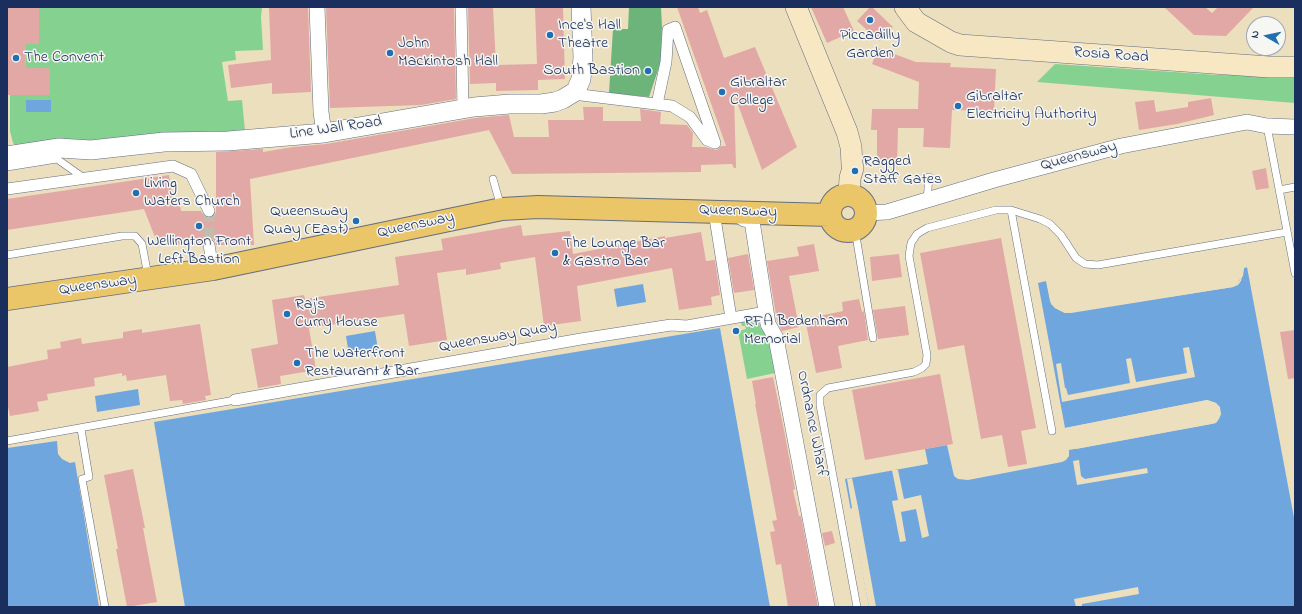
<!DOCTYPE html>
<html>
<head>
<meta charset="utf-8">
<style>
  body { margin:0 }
  #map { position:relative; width:1302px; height:614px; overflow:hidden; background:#ecdfbe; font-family:"Indie Flower",sans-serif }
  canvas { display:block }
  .frame { position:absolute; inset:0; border:8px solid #1b2f5e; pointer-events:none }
  .north { position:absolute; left:1246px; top:16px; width:40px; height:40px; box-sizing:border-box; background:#f6f6f2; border:1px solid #9ea6b7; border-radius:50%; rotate:279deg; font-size:11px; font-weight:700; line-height:16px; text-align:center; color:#1b2f5e }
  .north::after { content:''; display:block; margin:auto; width:14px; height:18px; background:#1f6fb2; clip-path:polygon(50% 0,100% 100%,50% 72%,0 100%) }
</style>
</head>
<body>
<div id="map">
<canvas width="1302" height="614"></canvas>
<div class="frame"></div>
<div class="north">N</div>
</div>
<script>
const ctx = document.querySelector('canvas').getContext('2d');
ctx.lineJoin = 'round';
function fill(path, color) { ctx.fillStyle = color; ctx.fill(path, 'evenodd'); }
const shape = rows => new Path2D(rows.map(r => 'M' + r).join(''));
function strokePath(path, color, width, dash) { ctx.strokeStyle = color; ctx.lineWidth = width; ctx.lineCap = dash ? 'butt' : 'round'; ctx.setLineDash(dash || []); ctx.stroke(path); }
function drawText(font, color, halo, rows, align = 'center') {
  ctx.font = font + ' "Indie Flower",sans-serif'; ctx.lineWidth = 3; ctx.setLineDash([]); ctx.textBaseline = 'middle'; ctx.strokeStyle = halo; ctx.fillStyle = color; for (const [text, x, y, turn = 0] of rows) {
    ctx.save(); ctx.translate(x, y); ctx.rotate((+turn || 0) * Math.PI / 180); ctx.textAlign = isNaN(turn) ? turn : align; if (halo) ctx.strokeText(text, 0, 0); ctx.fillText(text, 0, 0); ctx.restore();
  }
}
fill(shape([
  [39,7,262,7,261,17,263,50,235,51,236,60,222,62,228,101,242,100,245,131,84,143,61,138,18,147,13,143,10,131,10,95,50,95,26,68,25,44,39,43],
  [1055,64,1218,75,1295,76,1295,103,1037,82],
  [759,319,760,327,768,337,775,373,747,379,738,331,746,329,745,326,742,326,741,322]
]), '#85d290');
fill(shape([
  [629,7,661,7,662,27,661,61,649,97,609,93,613,29,628,29]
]), '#6cb47a');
fill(shape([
  [26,100,51,100,51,112,26,112],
  [1247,267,1295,523,1295,607,869,607,845,479,928,464,925,449,947,445,954,476,958,479,968,480,1062,462,1066,460,1069,456,1069,450,1211,424,1215,423,1221,414,1216,403,1207,400,1065,428,1038,283,1046,281,1050,301,1055,308,1065,313,1233,287,1243,276,1244,268],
  [643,284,646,302,617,307,614,289],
  [720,328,770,607,185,607,154,422],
  [375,331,378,350,349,355,346,336],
  [138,389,140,405,97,412,95,396],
  [57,441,58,454,62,459,70,463,75,462,99,607,7,607,7,448]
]), '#70a6de');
fill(shape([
  [1247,265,1247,267,1244,268,1241,281,1238,285,1233,287,1071,313,1065,313,1055,308,1051,304,1046,279,1048,281,1053,303,1065,311,1071,311,1233,285,1240,280,1242,267],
  [1189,347,1195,377,1062,402,1056,364,1061,363,1065,388,1066,388,1068,395,1130,383,1126,359,1131,358,1136,382,1187,373,1183,348],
  [1207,400,1216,403,1220,407,1221,414,1219,419,1216,423,1211,424,1076,449,1076,447,1214,421,1219,414,1218,408,1215,405,1207,403,1065,430,1065,428],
  [1079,460,1081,476,1085,479,1147,468,1148,473,1077,485,1073,461],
  [892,470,898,470,904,499,921,495,929,536,922,538,916,509,901,512,906,541,900,542,892,501,898,500],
  [852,478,858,507,876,607,869,607,850,509,852,508,847,479],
  [1138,587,1139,594,1082,604,1082,607,1076,607,1074,599]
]), '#ecdfbe');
fill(shape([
  [7,7,39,7,39,44,25,44,26,68,50,68,50,95,7,95],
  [269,7,308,7,311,92,272,94,272,83,231,88,228,65,271,60],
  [326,7,454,7,456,99,421,105,330,108],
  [468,7,493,7,496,65,537,64,535,7,563,7,565,79,538,80,538,90,496,91,496,83,470,84],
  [677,7,698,7,700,13,707,10,724,58,755,47,797,147,762,170,734,94,736,168,734,168,732,164,701,165,701,172,512,174,489,130,250,179,254,245,216,245,214,240,208,238,204,240,202,245,158,245,144,209,7,230,7,199,169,175,174,206,180,205,181,211,201,211,205,217,212,217,215,215,216,211,216,152,263,149,263,152,293,147,326,144,475,118,509,115,514,137,549,137,548,120,584,120,583,107,603,107,603,121,641,121,640,109,661,112,660,124,687,125,693,133,692,147,705,147,717,150,721,146,726,146],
  [811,7,843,7,854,31,827,43],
  [870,7,872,7,893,27,879,41,857,21],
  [1164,7,1205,7,1212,13,1218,7,1254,7,1226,36,1194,35],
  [878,48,916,62,951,63,950,67,996,69,994,111,952,110,950,148,923,147,924,128,898,128,897,166,877,165,877,130,871,130,872,109,918,109,919,82,872,64],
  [1211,98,1214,115,1177,124,1139,130,1135,102,1154,100,1156,112,1188,107,1188,102],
  [1266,168,1269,188,1256,190,1252,171],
  [521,225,523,236,570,231,573,254,665,236,665,238,701,232,706,261,715,260,720,295,711,297,712,305,679,310,672,268,577,286,581,321,544,326,535,257,500,263,501,269,466,275,466,269,437,273,447,340,409,346,404,314,309,328,316,370,280,376,281,384,258,388,251,349,278,344,272,300,304,295,305,299,399,285,395,257,443,250,441,239],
  [1001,238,1036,428,1021,431,1027,464,1008,467,1002,435,981,439,964,345,938,350,920,253],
  [814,244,819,271,789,276,799,327,782,331,777,321,767,261,799,256,797,247],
  [748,254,754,290,734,293,728,258],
  [899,254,902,277,872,281,870,257],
  [859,299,862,312,864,311,868,340,838,346,842,368,816,373,805,319,843,311,842,302],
  [905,306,909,335,878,339,873,310],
  [200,324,211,395,205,396,206,400,183,404,182,400,170,401,166,375,127,381,126,375,122,376,122,373,94,378,95,386,47,394,48,400,37,402,39,411,10,416,7,402,7,367,48,359,47,350,61,348,60,342,81,338,82,344,123,338,123,332,142,329,142,333],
  [1295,330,1295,378,1288,379,1280,332],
  [940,374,953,444,865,460,852,390],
  [773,377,784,430,795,489,793,490,799,516,801,516,818,607,788,607,781,564,776,565,770,532,775,531,772,521,777,520,755,404,756,404,752,381],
  [133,469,145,528,143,528,157,602,127,607,116,549,118,549,104,475],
  [832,531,835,543,825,546,822,533]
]), '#e2a8a5');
strokePath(shape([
  [209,211,209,245]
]), '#c2bcab', 11, [11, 5.5]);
const service = shape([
  [1267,126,1295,273],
  [7,167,57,159,84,178],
  [493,179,501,207],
  [1279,190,1295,187],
  [927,200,929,177],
  [1011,210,1052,431],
  [855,230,873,338],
  [7,255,122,236,135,236,142,244,148,276],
  [81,429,89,477,82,479,105,607],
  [7,441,235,400],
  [857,607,820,405,820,395,828,388,914,372,922,368,926,364,927,355,909,256,911,243,917,234,927,228,996,210,1011,210,1040,219,1050,224,1061,235,1076,258,1085,264,1098,265,1287,232]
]);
const pedestrian = shape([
  [461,7,463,109],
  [573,94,672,106,690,117,707,140,715,143,675,27,668,30,666,62,657,104],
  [7,189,173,166,191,174,209,211],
  [714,212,731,318],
  [209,245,213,269],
  [235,400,581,339,671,325,687,326,766,312]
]);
const minor = shape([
  [317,7,321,112,324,133],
  [867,213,887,212,994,180,1121,146,1247,122,1267,126,1295,127],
  [737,214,744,219,752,221,768,324,776,338,827,607]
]);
const tertiary = shape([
  [7,156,59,148,91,150,164,142,228,141,324,133,474,107,510,104,541,104,555,102,563,99,576,91,581,79,583,58,581,7]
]);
const secondary = shape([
  [796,7,847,132,851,147,852,164,853,168,850,178,849,194],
  [905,7,916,22,951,42,960,45,1269,67,1295,67]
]);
const primary = shape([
  '830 213a18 18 0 1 1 36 0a18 18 0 1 1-36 0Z',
  [7,299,213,269,502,209,538,207,830,215]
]);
strokePath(service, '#646d80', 8);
strokePath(pedestrian, '#646d80', 12);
strokePath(minor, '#646d80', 16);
strokePath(tertiary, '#646d80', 20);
strokePath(secondary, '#646d80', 22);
strokePath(primary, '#646d80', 24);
strokePath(service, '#fff', 7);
strokePath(pedestrian, '#fff', 11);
strokePath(minor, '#fff', 15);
strokePath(tertiary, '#fff', 19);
strokePath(secondary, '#f7e8c3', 21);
strokePath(primary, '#ebc669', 22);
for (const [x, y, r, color] of [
  [870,20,4,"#1f6fb2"],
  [550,35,4,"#1f6fb2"],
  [390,53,4,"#1f6fb2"],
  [16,58,4,"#1f6fb2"],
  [648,71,4,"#1f6fb2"],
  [722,92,4,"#1f6fb2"],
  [958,106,4,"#1f6fb2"],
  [855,171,4,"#1f6fb2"],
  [136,193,4,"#1f6fb2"],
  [356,221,4,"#1f6fb2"],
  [199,226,4,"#1f6fb2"],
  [555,253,4,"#1f6fb2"],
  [287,314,4,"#1f6fb2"],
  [736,331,4,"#1f6fb2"],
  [297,363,4,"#1f6fb2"]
]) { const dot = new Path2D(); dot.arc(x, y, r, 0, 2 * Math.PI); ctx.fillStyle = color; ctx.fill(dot); strokePath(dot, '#f6f6f2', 1.5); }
drawText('16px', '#1b2f5e', '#f6f6f2', [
  ["Ince's Hall",558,26],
  ["Theatre",558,44],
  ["Piccadilly",870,36,"center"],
  ["Garden",870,54,"center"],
  ["John",398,44],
  ["Mackintosh Hall",398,62],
  ["The Convent",24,58],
  ["South Bastion",640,71,"right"],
  ["Gibraltar",730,83],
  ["College",730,101],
  ["Gibraltar",966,97],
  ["Electricity Authority",966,115],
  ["Ragged",863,162],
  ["Staff Gates",863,180],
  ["Living",144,184],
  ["Waters Church",144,202],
  ["Queensway",348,212,"right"],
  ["Quay (East)",348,230,"right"],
  ["Wellington Front",199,242,"center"],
  ["Left Bastion",199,260,"center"],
  ["The Lounge Bar",563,244],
  ["& Gastro Bar",563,262],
  ["Raj's",295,305],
  ["Curry House",295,323],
  ["RFA Bedenham",744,322],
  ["Memorial",744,340],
  ["The Waterfront",305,354],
  ["Restaurant & Bar",305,372]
], 'left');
drawText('16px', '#1b2f5e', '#f6f6f2', [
  ["Rosia Road",1111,56,4],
  ["Line Wall Road",336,129,-8],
  ["Queensway",1079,157,-15],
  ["Queensway",738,212,2],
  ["Queensway",416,226,-12],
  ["Queensway",98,286,-8],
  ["Queensway Quay",498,338,-10],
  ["Ordnance Wharf",811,424,79]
]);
</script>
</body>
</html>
